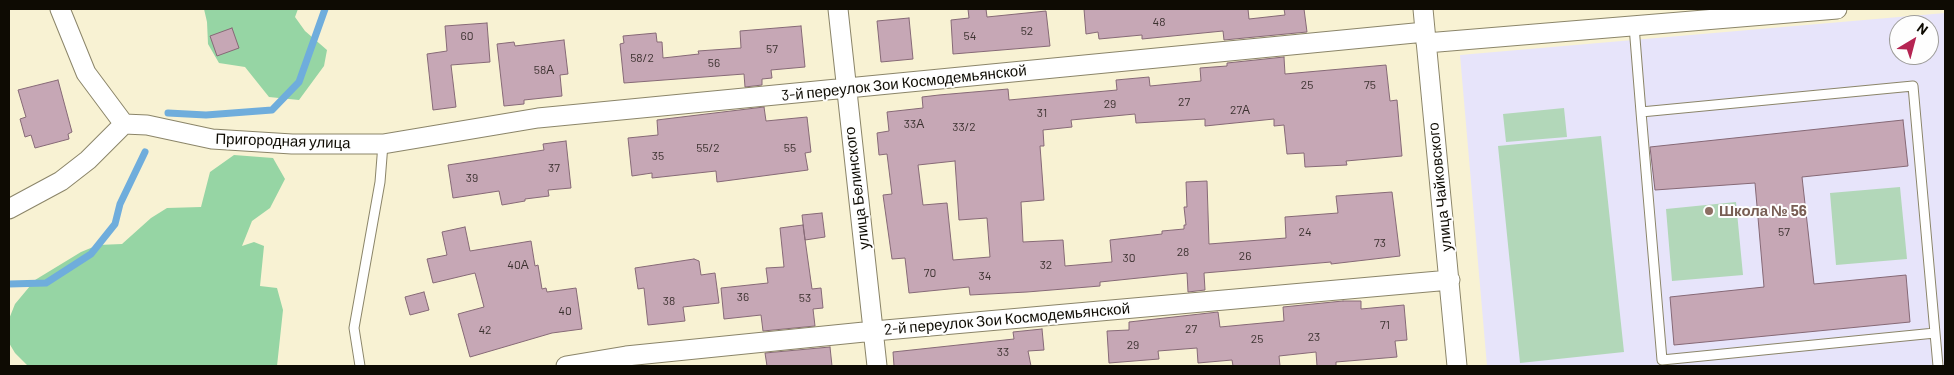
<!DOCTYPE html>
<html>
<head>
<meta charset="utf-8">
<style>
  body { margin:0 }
  #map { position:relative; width:1954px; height:375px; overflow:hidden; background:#f8f2d3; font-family:Barlow,sans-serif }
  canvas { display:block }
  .frame { position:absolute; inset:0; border:10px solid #0e0b03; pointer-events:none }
  .north { position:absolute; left:1889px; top:15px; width:50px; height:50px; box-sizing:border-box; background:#fefefe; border:1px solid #9e9d9a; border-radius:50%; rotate:37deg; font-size:14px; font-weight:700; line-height:20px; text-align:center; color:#0e0b03 }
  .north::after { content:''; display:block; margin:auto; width:18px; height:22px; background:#b52452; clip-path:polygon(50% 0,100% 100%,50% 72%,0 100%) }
</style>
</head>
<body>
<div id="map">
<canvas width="1954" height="375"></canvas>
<div class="frame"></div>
<div class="north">N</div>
</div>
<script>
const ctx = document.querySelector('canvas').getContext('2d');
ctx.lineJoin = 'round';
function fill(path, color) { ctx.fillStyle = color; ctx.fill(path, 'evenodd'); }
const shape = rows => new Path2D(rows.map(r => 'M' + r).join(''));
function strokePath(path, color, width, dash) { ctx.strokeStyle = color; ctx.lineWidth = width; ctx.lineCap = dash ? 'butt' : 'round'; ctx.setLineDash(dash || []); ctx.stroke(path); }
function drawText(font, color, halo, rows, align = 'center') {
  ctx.font = font + ' Barlow,sans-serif'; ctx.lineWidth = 4; ctx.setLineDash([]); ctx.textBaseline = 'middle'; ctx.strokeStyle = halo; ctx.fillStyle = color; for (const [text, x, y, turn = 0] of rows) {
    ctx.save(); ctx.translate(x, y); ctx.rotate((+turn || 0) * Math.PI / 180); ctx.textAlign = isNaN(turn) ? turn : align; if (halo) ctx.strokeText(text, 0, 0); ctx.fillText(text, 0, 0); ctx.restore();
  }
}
fill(shape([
  [1945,13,1945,366,1487,366,1460,55],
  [1899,25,1929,25,1929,55,1899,55]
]), '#e7e4fa');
fill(shape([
  [1564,108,1567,137,1506,142,1503,114],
  [1601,136,1624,352,1520,363,1498,146],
  [1900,187,1907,259,1836,265,1830,193],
  [1736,202,1743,275,1672,281,1666,209]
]), '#b2d7b9');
fill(shape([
  [204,9,298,9,295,17,305,31,327,50,324,66,299,100,269,97,245,67,219,63,208,44,207,22],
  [234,155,273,158,285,179,270,208,252,221,242,246,254,242,264,246,260,286,277,288,283,310,277,366,28,366,15,353,9,343,9,319,15,304,35,280,81,252,98,245,122,244,151,218,167,208,201,207,210,172]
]), '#96d5a4');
strokePath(shape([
  [168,113,206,115,272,110,299,82,325,9],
  [9,284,46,283,91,254,115,224,120,204,145,152]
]), '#6faddc', 7);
const building = shape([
  [968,9,986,9,987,17,1046,11,1050,46,953,54,951,20,969,18,968,9],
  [1084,9,1248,9,1249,19,1285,15,1284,9,1304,9,1307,32,1224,40,1223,31,1142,39,1142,35,1099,39,1098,32,1086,34,1084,9],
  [909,18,913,59,881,62,877,21,909,18],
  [487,23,490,62,451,65,456,107,433,110,427,54,447,51,445,26,487,23],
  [801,26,805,67,771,70,772,78,762,79,762,85,745,87,744,74,624,83,620,44,624,43,623,36,656,33,657,42,662,42,663,58,699,54,698,51,741,48,740,31,801,26],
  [232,28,239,48,217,56,210,36,232,28],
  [564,40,568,74,560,75,562,96,524,100,524,104,504,106,497,44,514,42,515,46,564,40],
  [1284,57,1285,74,1386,65,1390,101,1397,100,1402,156,1346,161,1347,165,1305,167,1304,153,1287,154,1284,125,1274,126,1274,119,1205,126,1205,119,1136,123,1135,114,1071,120,1072,127,1043,130,1044,146,1040,146,1044,200,1021,202,1023,242,1063,240,1065,266,1112,262,1110,240,1162,234,1162,231,1184,229,1184,225,1186,225,1184,207,1187,207,1186,182,1207,181,1209,244,1286,238,1285,217,1338,213,1336,196,1392,192,1400,256,1331,264,1331,262,1204,273,1205,290,1188,292,1187,273,1100,282,1100,286,1027,292,970,295,969,287,909,293,905,258,892,259,883,195,892,194,887,154,879,155,877,133,889,131,887,112,923,108,922,97,939,95,1008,89,1009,100,1117,90,1116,80,1149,77,1150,86,1201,81,1200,68,1227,66,1227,63,1284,57],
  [955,161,959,220,987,218,990,257,953,260,947,203,923,205,918,165,955,161],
  [58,80,72,132,68,134,69,139,35,148,31,135,25,137,20,119,26,117,18,90,58,80],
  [764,107,766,121,807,117,811,152,805,153,808,170,717,182,716,171,652,178,652,173,632,176,628,138,658,135,657,120,764,107],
  [1903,120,1908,166,1802,177,1814,284,1906,275,1910,322,1674,345,1670,297,1764,287,1755,183,1655,190,1650,147,1903,120],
  [566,141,571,188,548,190,549,196,525,199,525,201,502,205,499,191,453,198,448,165,544,150,543,144,566,141],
  [822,213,825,237,805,240,802,215,822,213],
  [803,225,812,289,821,288,823,308,813,309,815,326,763,331,761,315,724,319,721,288,768,283,766,268,784,267,780,228,803,225],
  [465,227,470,251,531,241,535,266,538,265,542,289,546,288,547,292,576,288,582,329,552,333,470,357,458,314,484,307,475,273,433,283,427,259,447,255,442,232,465,227],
  [694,259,699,261,701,275,715,273,719,303,683,307,685,321,648,325,644,288,638,289,635,268,694,259],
  [424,292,429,310,410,315,405,297,424,292],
  [1343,301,1361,301,1361,309,1404,305,1407,340,1395,341,1397,357,1336,362,1336,366,1317,366,1316,352,1279,356,1280,366,1233,366,1232,360,1198,363,1197,348,1158,351,1159,359,1109,363,1107,331,1129,330,1129,322,1218,312,1220,327,1284,321,1283,307,1343,301],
  [1042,329,1044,350,1028,351,1031,366,894,366,893,352,1014,339,1013,332,1042,329],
  [830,347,832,366,767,366,765,353,830,347]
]);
fill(building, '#c6a7b5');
strokePath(building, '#866976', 1);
const lane = shape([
  [1634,26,1641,112],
  [1913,86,1935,333,1662,360,1641,112,1913,86],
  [1935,333,1938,366],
  [360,366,354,328,380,182,383,144]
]);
const street = shape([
  [60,9,86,73,124,124],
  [838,9,877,366],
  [1423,9,1457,366],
  [1426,43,1837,9],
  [9,209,61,181,88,160,124,124,147,125,212,139,292,144,383,144,538,118,1425,32],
  [566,366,626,356,874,331,1450,280]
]);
strokePath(lane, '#8b8569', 11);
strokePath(street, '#8b8569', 21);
strokePath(lane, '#fff', 9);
strokePath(street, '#fff', 19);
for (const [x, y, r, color] of [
  [1709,211,5,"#8d6e63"]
]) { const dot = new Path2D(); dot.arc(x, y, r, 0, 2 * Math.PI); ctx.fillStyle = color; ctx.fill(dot); strokePath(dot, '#fefefe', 2); }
drawText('12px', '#3c3230', null, [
  ["48",1159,22],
  ["52",1027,31],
  ["60",467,36],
  ["54",970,36],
  ["57",772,49],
  ["58/2",642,58],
  ["56",714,63],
  ["58А",544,70],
  ["25",1307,85],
  ["75",1370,85],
  ["27",1184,102],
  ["29",1110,104],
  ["27А",1240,110],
  ["31",1042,113],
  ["33А",914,124],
  ["33/2",964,127],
  ["55/2",708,148],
  ["55",790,148],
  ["35",658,156],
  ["37",554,168],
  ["39",472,178],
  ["24",1305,232],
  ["57",1784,232],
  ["73",1380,243],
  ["28",1183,252],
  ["26",1245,256],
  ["30",1129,258],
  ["40А",518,265],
  ["32",1046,265],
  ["70",930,273],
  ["34",985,276],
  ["36",743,297],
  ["53",805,298],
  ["38",669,301],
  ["40",565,311],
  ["71",1385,325],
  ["27",1191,329],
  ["42",485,330],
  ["23",1314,337],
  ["25",1257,339],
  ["29",1133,345],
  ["33",1003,352]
]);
drawText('15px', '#0e0b03', '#fefefe', [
  ["3-й переулок Зои Космодемьянской",904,83,-6],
  ["Пригородная улица",283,141,2],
  ["улица Чайковского",1440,187,-96],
  ["улица Белинского",857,188,-97],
  ["2-й переулок Зои Космодемьянской",1007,319,-5]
]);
drawText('bold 15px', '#785e54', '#fefefe', [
  ["Школа № 56",1719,211]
], 'left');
</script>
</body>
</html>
